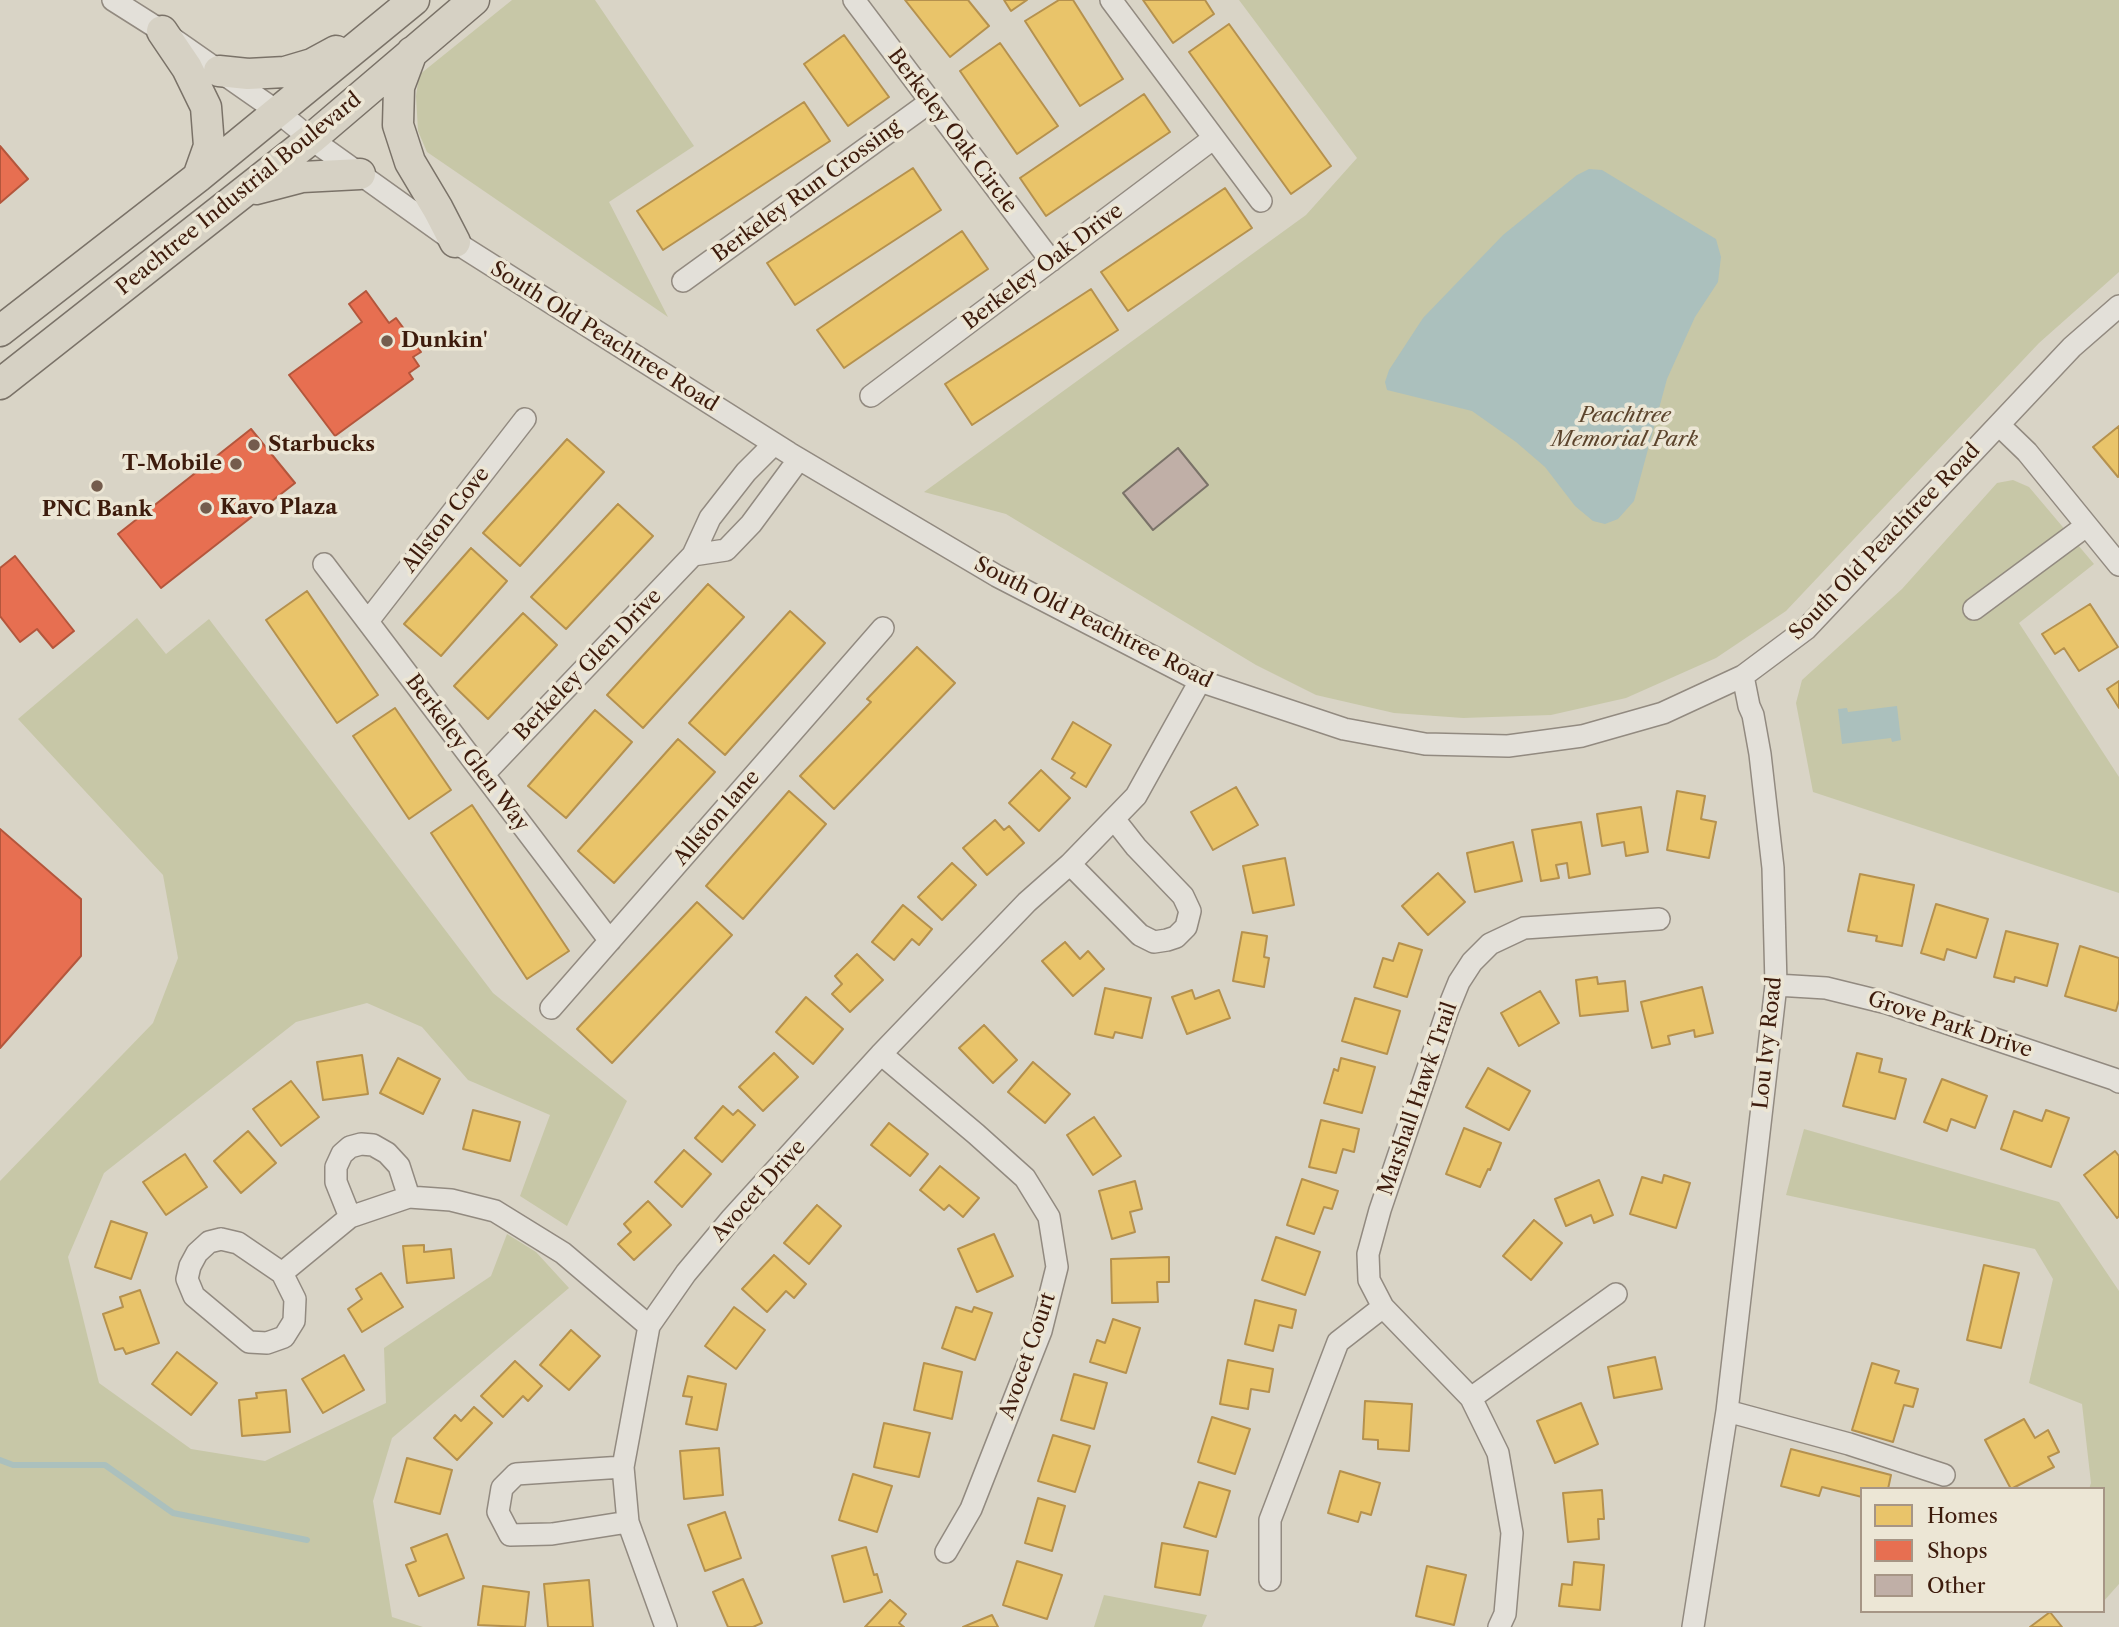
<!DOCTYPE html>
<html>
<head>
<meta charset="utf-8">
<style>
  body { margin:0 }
  #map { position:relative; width:2119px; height:1627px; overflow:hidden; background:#d9d4c6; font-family:"Libre Caslon Text",serif }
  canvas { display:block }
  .legend { position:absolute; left:1860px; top:1487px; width:245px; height:126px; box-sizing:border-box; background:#ece6d5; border:2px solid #a69585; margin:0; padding:9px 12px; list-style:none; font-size:21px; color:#3d1b0c }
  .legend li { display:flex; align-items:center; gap:14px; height:35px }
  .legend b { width:35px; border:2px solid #a69585 }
</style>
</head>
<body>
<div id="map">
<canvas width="2119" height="1627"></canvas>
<ul class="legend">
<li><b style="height:19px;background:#e9c46a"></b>Homes</li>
<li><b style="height:19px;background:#e76f51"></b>Shops</li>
<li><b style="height:19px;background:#c0afa7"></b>Other</li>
</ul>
</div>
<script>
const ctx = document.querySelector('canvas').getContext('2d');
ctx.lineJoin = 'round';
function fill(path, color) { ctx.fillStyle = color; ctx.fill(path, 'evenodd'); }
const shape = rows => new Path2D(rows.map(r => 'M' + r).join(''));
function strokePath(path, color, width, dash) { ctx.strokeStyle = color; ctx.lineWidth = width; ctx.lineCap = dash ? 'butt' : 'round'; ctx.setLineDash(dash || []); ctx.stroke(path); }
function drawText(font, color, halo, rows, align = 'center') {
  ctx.font = font + ' "Libre Caslon Text",serif'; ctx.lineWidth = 7; ctx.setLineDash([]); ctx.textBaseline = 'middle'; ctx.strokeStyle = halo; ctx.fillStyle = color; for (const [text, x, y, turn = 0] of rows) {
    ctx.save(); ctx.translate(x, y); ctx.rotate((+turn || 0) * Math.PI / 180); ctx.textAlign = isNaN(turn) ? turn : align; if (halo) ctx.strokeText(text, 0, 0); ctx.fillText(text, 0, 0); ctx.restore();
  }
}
fill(shape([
  [512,0,595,0,694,146,609,202,668,317,427,152,418,131,416,96,419,75],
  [1239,0,2119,0,2119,272,2039,343,1786,611,1716,658,1626,698,1551,715,1463,718,1394,713,1316,695,1256,665,1006,514,924,492,1306,215,1357,158],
  [2013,480,2029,487,2094,564,2019,623,2119,777,2119,893,1813,792,1796,703,1802,680,1902,589,1997,483],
  [137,618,166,654,209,619,493,993,627,1101,567,1226,520,1196,550,1115,468,1080,422,1027,367,1003,296,1022,104,1173,68,1257,99,1383,191,1449,265,1461,386,1403,384,1348,491,1276,507,1234,536,1252,569,1288,392,1438,373,1501,392,1617,423,1627,0,1627,0,1181,153,1023,178,958,163,875,18,719],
  [1804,1129,2059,1202,2119,1291,2119,1584,2103,1602,2103,1489,2089,1489,2091,1483,2082,1404,2029,1383,2053,1279,2035,1249,1786,1195],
  [1104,1595,1207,1615,1202,1627,1094,1627]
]), '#c7c7a7');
fill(shape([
  [1589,169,1602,170,1716,239,1721,257,1718,282,1695,317,1667,379,1634,501,1618,519,1605,524,1593,521,1575,506,1545,467,1516,442,1472,411,1387,390,1385,382,1389,370,1423,318,1503,235,1577,175],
  [1897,706,1901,740,1892,742,1891,738,1842,744,1838,709,1847,708,1848,712]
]), '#abc0bd');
const homes = shape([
  [905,0,968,0,989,26,950,57,905,0],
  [1004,0,1027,0,1011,11,1004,0],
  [1059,0,1073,0,1123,79,1080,106,1025,21,1059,0],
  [1143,0,1205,0,1214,14,1173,43,1143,0],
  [1229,24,1331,166,1291,194,1189,52,1229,24],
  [844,35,889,97,848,126,804,64,844,35],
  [1000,43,1058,126,1017,154,960,71,1000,43],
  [1144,94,1170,132,1046,216,1020,178,1144,94],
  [804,102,830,141,663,250,637,211,804,102],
  [913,168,941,210,795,305,767,263,913,168],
  [1225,188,1252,228,1128,311,1101,272,1225,188],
  [962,231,988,269,844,368,817,330,962,231],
  [1091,289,1118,330,972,425,945,384,1091,289],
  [2119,426,2119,476,2118,477,2093,447,2119,426],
  [567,439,604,472,520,566,483,533,567,439],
  [618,504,653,536,566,629,531,597,618,504],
  [471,548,507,581,441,656,404,624,471,548],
  [708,584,744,617,643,728,607,695,708,584],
  [307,591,378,695,337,723,266,620,307,591],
  [2090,604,2118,647,2079,671,2064,648,2055,654,2042,634,2090,604],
  [790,611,825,643,725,755,689,723,790,611],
  [523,613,557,645,488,719,454,686,523,613],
  [917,647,955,683,834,809,800,776,871,702,867,699,917,647],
  [2119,681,2119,708,2107,689,2119,681],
  [395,708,451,790,409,819,353,736,395,708],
  [595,710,632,742,566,818,528,786,595,710],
  [1073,722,1111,745,1086,787,1071,778,1075,773,1052,759,1073,722],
  [678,739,715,772,614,883,578,851,678,739],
  [1041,770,1070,798,1039,831,1009,803,1041,770],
  [1236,787,1258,825,1213,850,1191,812,1236,787],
  [789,791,826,824,743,919,706,886,789,791],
  [1677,791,1705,796,1701,819,1716,822,1709,858,1667,850,1677,791],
  [472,805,569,951,527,979,431,833,472,805],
  [1641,807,1648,852,1626,856,1624,842,1602,846,1597,814,1641,807],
  [995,820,1004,830,1009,826,1024,843,987,875,963,848,995,820],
  [1581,822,1590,874,1569,878,1567,863,1556,865,1559,878,1541,881,1532,830,1581,822],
  [1513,842,1522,881,1475,892,1467,853,1513,842],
  [1285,858,1294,905,1253,913,1243,866,1285,858],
  [952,863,976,885,942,920,918,897,952,863],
  [1438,873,1465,902,1428,935,1402,906,1438,873],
  [1860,874,1914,885,1902,946,1876,941,1877,936,1848,931,1860,874],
  [697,902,732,935,612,1063,577,1029,697,902],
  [1936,904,1988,919,1976,958,1947,949,1944,960,1921,953,1936,904],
  [903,905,932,929,919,945,912,939,894,960,872,942,903,905],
  [2006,931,2058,944,2047,986,2015,977,2014,982,1994,977,2006,931],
  [1242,932,1267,936,1264,957,1269,958,1264,987,1233,981,1242,932],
  [1065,942,1080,959,1088,951,1104,969,1073,996,1042,961,1065,942],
  [1399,943,1422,950,1407,997,1374,987,1383,958,1393,961,1399,943],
  [2080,946,2119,958,2119,1000,2116,1011,2065,996,2080,946],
  [857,954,883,980,850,1012,832,994,842,984,835,976,857,954],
  [1597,977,1598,984,1625,981,1628,1011,1580,1016,1576,980,1597,977],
  [1702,987,1713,1033,1695,1037,1694,1030,1668,1036,1670,1044,1652,1048,1641,1002,1702,987],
  [1105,988,1151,998,1142,1038,1115,1032,1113,1038,1095,1034,1105,988],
  [1192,990,1195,999,1219,990,1230,1018,1187,1034,1172,997,1192,990],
  [1540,991,1559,1023,1519,1046,1501,1013,1540,991],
  [806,997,843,1029,813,1064,776,1032,806,997],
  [1355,998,1400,1011,1387,1054,1342,1041,1355,998],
  [984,1025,1017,1060,993,1083,959,1048,984,1025],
  [774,1053,798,1077,763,1111,739,1087,774,1053],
  [1857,1053,1882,1059,1879,1072,1906,1079,1895,1119,1843,1106,1857,1053],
  [362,1055,368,1094,323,1100,317,1062,362,1055],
  [398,1058,440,1079,423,1114,380,1093,398,1058],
  [1341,1058,1375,1067,1362,1113,1324,1103,1334,1069,1338,1071,1341,1058],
  [1033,1062,1070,1094,1045,1123,1008,1092,1033,1062],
  [1488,1068,1530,1091,1509,1130,1466,1107,1488,1068],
  [1942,1079,1987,1096,1975,1128,1951,1119,1947,1131,1924,1122,1942,1079],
  [291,1081,319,1117,281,1146,253,1109,291,1081],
  [723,1106,733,1115,738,1110,755,1125,722,1162,695,1138,723,1106],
  [473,1110,520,1122,510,1161,463,1149,473,1110],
  [2046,1110,2069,1118,2051,1167,2001,1149,2014,1111,2042,1121,2046,1110],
  [1094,1117,1121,1156,1093,1175,1067,1135,1094,1117],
  [1321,1120,1359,1129,1354,1152,1343,1149,1336,1173,1309,1167,1321,1120],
  [889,1123,928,1154,910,1176,871,1145,889,1123],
  [1464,1128,1501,1143,1490,1170,1488,1169,1480,1187,1446,1174,1464,1128],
  [248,1131,276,1163,241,1193,214,1161,248,1131],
  [684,1150,711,1174,682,1207,655,1182,684,1150],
  [2115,1151,2119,1156,2119,1216,2117,1218,2084,1175,2115,1151],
  [185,1154,207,1187,166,1215,143,1182,185,1154],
  [940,1166,979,1198,963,1217,949,1205,944,1210,920,1190,940,1166],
  [1664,1175,1690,1183,1676,1228,1630,1214,1642,1177,1662,1183,1664,1175],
  [1302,1179,1338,1191,1332,1209,1324,1207,1314,1234,1287,1225,1302,1179],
  [1599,1180,1613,1215,1594,1223,1591,1215,1566,1226,1555,1199,1599,1180],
  [1135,1181,1142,1209,1130,1212,1135,1232,1112,1239,1099,1191,1135,1181],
  [648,1201,671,1225,634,1260,618,1244,631,1232,624,1224,648,1201],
  [817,1205,841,1226,809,1264,784,1243,817,1205],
  [1534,1220,1562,1243,1531,1280,1503,1256,1534,1220],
  [111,1221,147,1233,131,1279,95,1267,111,1221],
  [994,1234,1013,1276,977,1292,958,1249,994,1234],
  [1276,1237,1320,1252,1305,1295,1262,1280,1276,1237],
  [424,1245,424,1252,451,1249,454,1278,407,1283,403,1246,424,1245],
  [774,1255,806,1284,794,1298,786,1291,767,1312,742,1289,774,1255],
  [1169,1257,1169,1282,1157,1282,1158,1302,1112,1303,1111,1259,1169,1257],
  [1984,1265,2019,1273,2001,1348,1967,1340,1984,1265],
  [381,1273,403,1307,362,1332,348,1309,362,1299,356,1289,381,1273],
  [140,1290,159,1343,126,1354,123,1348,115,1350,103,1314,123,1307,120,1297,140,1290],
  [1255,1300,1296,1310,1292,1328,1279,1325,1273,1351,1245,1344,1255,1300],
  [734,1307,765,1330,736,1369,705,1346,734,1307],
  [956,1307,972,1312,974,1307,992,1313,975,1360,942,1348,956,1307],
  [1113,1319,1140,1328,1126,1373,1090,1362,1097,1340,1105,1343,1113,1319],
  [571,1330,600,1356,569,1390,540,1365,571,1330],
  [177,1352,217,1383,191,1415,152,1384,177,1352],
  [344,1355,364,1390,323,1413,302,1379,344,1355],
  [1655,1357,1662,1389,1614,1398,1608,1367,1655,1357],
  [1228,1360,1273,1369,1269,1392,1251,1389,1248,1409,1220,1404,1228,1360],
  [515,1361,542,1386,528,1401,523,1396,503,1417,481,1396,515,1361],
  [924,1363,962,1372,952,1419,914,1410,924,1363],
  [1872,1363,1899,1371,1895,1383,1918,1389,1913,1407,1904,1405,1893,1442,1852,1430,1872,1363],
  [1074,1374,1107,1383,1094,1429,1061,1420,1074,1374],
  [688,1376,726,1384,717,1430,686,1424,692,1397,683,1396,688,1376],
  [286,1390,290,1432,242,1436,239,1400,257,1398,256,1393,286,1390],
  [1365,1401,1412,1404,1409,1451,1378,1449,1378,1440,1363,1439,1365,1401],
  [1581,1403,1598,1444,1555,1463,1537,1421,1581,1403],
  [474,1407,492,1423,457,1460,434,1438,455,1415,461,1421,474,1407],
  [1212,1417,1250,1429,1235,1474,1198,1462,1212,1417],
  [2024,1419,2035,1438,2048,1430,2059,1452,2048,1457,2054,1467,2011,1489,1985,1440,2024,1419],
  [884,1423,930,1433,919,1477,874,1467,884,1423],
  [1053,1435,1090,1446,1075,1492,1038,1481,1053,1435],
  [719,1448,723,1495,684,1499,680,1451,719,1448],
  [1791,1449,1891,1475,1888,1489,1862,1489,1862,1497,1822,1487,1819,1496,1781,1486,1791,1449],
  [407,1458,452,1470,440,1514,395,1502,407,1458],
  [1340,1471,1380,1483,1371,1515,1361,1512,1358,1522,1328,1513,1340,1471],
  [853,1474,892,1486,877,1532,839,1520,853,1474],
  [1199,1482,1230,1491,1216,1537,1184,1527,1199,1482],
  [1602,1490,1604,1519,1598,1519,1599,1539,1568,1542,1563,1493,1602,1490],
  [1038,1498,1065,1506,1052,1551,1025,1543,1038,1498],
  [725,1512,741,1558,705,1571,688,1525,725,1512],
  [447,1534,464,1578,419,1596,406,1565,416,1561,411,1548,447,1534],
  [1162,1543,1208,1551,1200,1595,1155,1587,1162,1543],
  [866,1547,874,1575,877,1574,882,1592,844,1602,832,1556,866,1547],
  [1017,1561,1062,1575,1047,1619,1003,1605,1017,1561],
  [1574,1562,1604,1565,1600,1610,1559,1606,1562,1584,1572,1585,1574,1562],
  [1427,1566,1466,1575,1454,1625,1416,1616,1427,1566],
  [743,1579,762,1623,753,1627,728,1627,713,1592,743,1579],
  [589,1580,593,1627,548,1627,544,1584,589,1580],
  [483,1586,529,1592,525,1627,478,1625,483,1586],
  [890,1600,906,1614,899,1623,904,1627,865,1627,890,1600],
  [2050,1612,2062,1627,2030,1627,2050,1612],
  [992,1615,998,1627,963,1627,992,1615]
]);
fill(homes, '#e9c46a');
strokePath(homes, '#b5914e', 2);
const shops = shape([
  [0,146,28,179,0,203,0,146],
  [366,291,389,323,396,318,421,352,413,357,419,366,409,373,413,379,335,436,289,375,362,322,349,304,366,291],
  [251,429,295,483,161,588,118,534,251,429],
  [15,556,74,631,53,648,37,629,20,642,0,616,0,568,15,556],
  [0,829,81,899,81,956,0,1048,0,829]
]);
fill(shops, '#e76f51');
strokePath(shops, '#b4563c', 2);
strokePath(shape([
  [0,1460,13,1465,105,1465,173,1513,307,1540]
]), '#abc0bd', 6);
const building = shape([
  [1178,448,1208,485,1153,530,1123,493,1178,448]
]);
fill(building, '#c0afa7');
strokePath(building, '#7a7268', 2);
const minor = shape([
  [113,0,162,31,278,112,311,139,455,242,789,453,997,576,1200,681,1344,729,1425,744,1508,746,1582,736,1663,713,1743,676,1806,629,2072,347,2119,306],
  [854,0,1051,261],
  [1111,0,1261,201],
  [683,281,930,102],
  [871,396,1214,138],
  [1999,425,2027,452,2119,565],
  [693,555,726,550,751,524,799,459],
  [324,564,610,941],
  [1974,609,2086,526],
  [368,621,525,419],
  [484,774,693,555,710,518,746,472,774,444],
  [1070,864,1140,935,1154,942,1167,940,1176,937,1186,927,1190,911,1183,896,1136,847,1114,819],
  [1776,985,1826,988,1887,1003,2114,1079,2119,1082],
  [551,1008,883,628],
  [881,1054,976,1134,1025,1178,1049,1217,1057,1267,1041,1331,971,1509,946,1552],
  [350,1217,336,1182,336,1167,342,1154,350,1147,361,1144,373,1145,387,1153,399,1166,409,1197],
  [221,1239,238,1243,282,1273,295,1299,294,1321,284,1337,267,1343,249,1342,194,1296,187,1279,190,1266,197,1253,209,1242,221,1239],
  [282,1273,350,1217,409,1197,451,1200,495,1211,563,1253,649,1326],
  [1471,1398,1616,1294],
  [1727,1411,1849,1444,1944,1475],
  [623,1467,516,1474,502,1488,498,1512,510,1535,552,1534,628,1522],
  [1270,1580,1270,1520,1338,1342,1383,1307],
  [666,1627,628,1522,623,1467,649,1326,686,1273,732,1218,881,1054,1027,902,1070,864,1136,796,1200,681],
  [1499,1627,1505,1614,1512,1533,1498,1453,1471,1398,1383,1307,1369,1280,1368,1254,1380,1210,1448,1009,1459,982,1472,962,1490,944,1524,928,1659,919],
  [1693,1627,1727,1411,1776,985,1773,868,1760,754,1753,715,1749,706,1743,676]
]);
const highway = shape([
  [162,31,187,68,206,107,209,146,198,177],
  [412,52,399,87,398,125,410,162,438,209,455,242],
  [219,71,248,74,285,72,312,64,336,51],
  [256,189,302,177,360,174],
  [0,331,198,177,414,0],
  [0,384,311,139,474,0]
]);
strokePath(minor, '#928a80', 24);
strokePath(highway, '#7a7268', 33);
strokePath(minor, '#e3e0d9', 21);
strokePath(highway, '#d6d1c4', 30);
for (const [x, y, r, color] of [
  [387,341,7,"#745c4d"],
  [254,445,7,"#745c4d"],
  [236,464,7,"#745c4d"],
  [97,486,7,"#745c4d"],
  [206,508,7,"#745c4d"]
]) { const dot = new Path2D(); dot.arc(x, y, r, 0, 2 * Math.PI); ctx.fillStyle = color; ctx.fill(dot); strokePath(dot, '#ece6d5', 2.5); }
drawText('21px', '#3d1b0c', '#ece6d5', [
  ["Berkeley Oak Circle",952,131,53],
  ["Berkeley Run Crossing",807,191,-36],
  ["Peachtree Industrial Boulevard",239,194,-39],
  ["Berkeley Oak Drive",1043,267,-37],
  ["South Old Peachtree Road",604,337,32],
  ["Allston Cove",446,520,-52],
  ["South Old Peachtree Road",1885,542,-46],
  ["South Old Peachtree Road",1093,623,27],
  ["Berkeley Glen Drive",588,665,-46],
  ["Berkeley Glen Way",467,753,53],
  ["Allston lane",717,818,-49],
  ["Grove Park Drive",1950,1025,18],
  ["Lou Ivy Road",1768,1043,-84],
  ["Marshall Hawk Trail",1418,1099,-71],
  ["Avocet Drive",759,1191,-48],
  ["Avocet Court",1028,1356,-71]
]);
drawText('bold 21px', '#3d1b0c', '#ece6d5', [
  ["Dunkin'",401,341],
  ["Starbucks",268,445],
  ["T-Mobile",222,464,"right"],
  ["Kavo Plaza",220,508],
  ["PNC Bank",97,510,"center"]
], 'left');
drawText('italic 21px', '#5c442c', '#ece6d5', [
  ["Peachtree",1625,416],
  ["Memorial Park",1625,440]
]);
</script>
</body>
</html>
